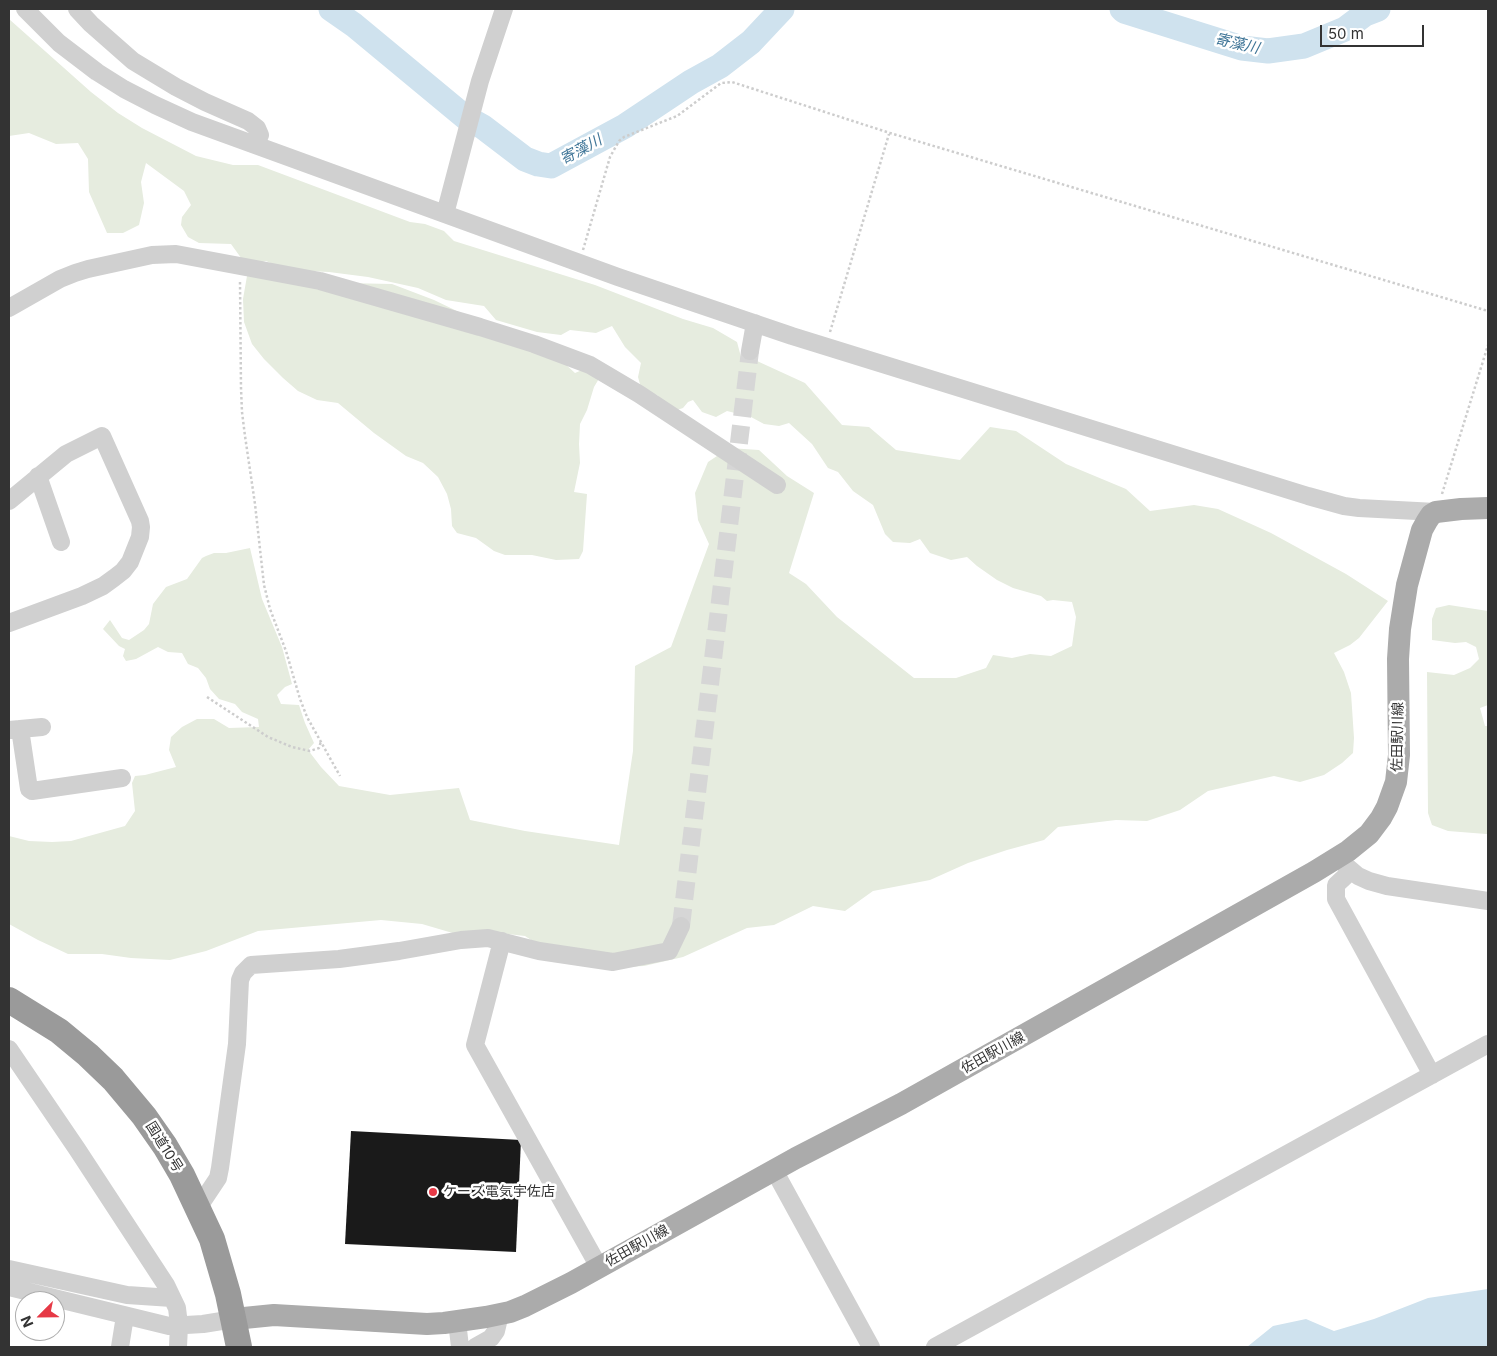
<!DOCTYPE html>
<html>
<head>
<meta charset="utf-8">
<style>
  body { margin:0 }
  #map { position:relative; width:1497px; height:1356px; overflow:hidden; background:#fff; font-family:Inter,sans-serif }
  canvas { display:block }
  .frame { position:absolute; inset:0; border:10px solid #333; pointer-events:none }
  .north { position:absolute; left:15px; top:1291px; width:50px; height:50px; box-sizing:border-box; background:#fff; border:1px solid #adadad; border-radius:50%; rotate:247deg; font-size:14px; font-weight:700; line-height:20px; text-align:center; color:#333 }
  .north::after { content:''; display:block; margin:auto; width:18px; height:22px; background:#e63946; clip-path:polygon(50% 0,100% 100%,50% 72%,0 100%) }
  .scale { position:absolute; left:1320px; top:25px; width:104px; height:22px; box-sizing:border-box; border:2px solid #333; border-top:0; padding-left:6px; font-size:15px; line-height:18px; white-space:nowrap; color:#333; -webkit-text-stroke:4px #fff; paint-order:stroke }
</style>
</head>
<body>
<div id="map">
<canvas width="1497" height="1356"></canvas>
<div class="frame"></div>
<div class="north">N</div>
<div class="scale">50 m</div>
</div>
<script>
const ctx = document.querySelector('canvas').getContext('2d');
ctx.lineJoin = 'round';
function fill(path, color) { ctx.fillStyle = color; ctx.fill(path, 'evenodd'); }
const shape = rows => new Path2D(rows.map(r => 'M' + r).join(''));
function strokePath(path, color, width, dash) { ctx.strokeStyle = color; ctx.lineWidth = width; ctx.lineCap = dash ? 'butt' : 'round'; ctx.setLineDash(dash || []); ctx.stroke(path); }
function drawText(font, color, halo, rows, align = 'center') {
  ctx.font = font + ' Inter,"Noto Sans JP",sans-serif'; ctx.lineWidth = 5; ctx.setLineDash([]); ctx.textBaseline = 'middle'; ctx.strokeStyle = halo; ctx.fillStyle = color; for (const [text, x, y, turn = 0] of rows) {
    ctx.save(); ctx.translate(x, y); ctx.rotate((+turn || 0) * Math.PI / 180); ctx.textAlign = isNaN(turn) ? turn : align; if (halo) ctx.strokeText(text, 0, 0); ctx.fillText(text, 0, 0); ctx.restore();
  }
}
fill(shape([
  [9,19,91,92,118,113,142,128,196,156,233,165,258,165,410,222,425,224,444,231,454,241,595,285,683,319,713,328,737,342,741,357,757,361,805,383,842,425,869,427,896,450,960,460,990,427,1016,431,1066,464,1126,489,1150,511,1194,505,1218,509,1271,533,1346,574,1388,601,1359,638,1350,645,1334,653,1344,672,1351,693,1354,738,1353,753,1342,763,1324,775,1300,782,1274,776,1208,791,1180,810,1147,821,1116,820,1058,827,1044,840,1007,850,968,863,930,880,873,891,845,911,813,906,774,925,747,928,683,957,644,966,605,968,563,961,525,936,499,933,456,934,422,924,381,920,258,931,206,951,170,960,131,958,102,954,68,954,38,940,9,924,9,836,29,841,52,842,71,841,125,826,135,811,132,783,135,776,145,775,176,767,169,750,171,737,182,727,197,719,214,719,229,728,259,727,258,719,242,712,235,704,219,699,210,689,206,678,198,668,188,664,182,653,168,652,158,647,136,659,126,661,123,656,125,649,119,646,103,629,110,620,122,638,129,640,144,630,149,624,153,604,166,587,187,579,202,558,206,556,214,553,226,553,250,548,262,599,282,647,292,684,285,687,277,695,281,704,299,705,305,723,314,743,308,750,321,767,339,786,390,795,459,788,470,820,525,831,619,845,633,751,635,666,671,647,709,544,698,520,695,493,708,462,729,448,759,450,787,476,814,493,789,573,806,584,837,617,914,678,956,678,986,668,993,655,1012,658,1030,654,1051,656,1072,646,1076,617,1072,602,1053,600,1047,601,1041,596,1013,588,997,580,977,566,967,557,951,560,930,553,920,539,910,543,893,542,885,534,873,505,853,491,838,472,828,468,812,444,789,423,779,426,764,424,751,417,727,411,716,417,702,412,693,400,688,402,683,408,677,410,671,410,657,395,648,393,641,388,638,377,641,363,625,347,612,326,596,333,570,330,561,335,537,332,496,320,484,306,446,300,418,288,368,277,329,272,287,270,266,261,256,264,244,262,231,244,199,243,188,237,181,225,182,217,191,205,184,191,146,163,141,182,144,203,139,225,123,233,107,233,89,192,88,159,78,143,56,144,29,133,9,136],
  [247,276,345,283,392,284,434,300,563,362,575,373,596,364,603,372,594,387,587,410,580,424,579,444,580,463,574,492,587,494,583,551,579,559,556,560,532,555,505,555,494,551,476,538,457,533,452,526,451,509,447,494,438,477,423,463,406,456,374,433,338,403,317,400,298,391,283,378,264,359,252,344,244,322,243,299],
  [1449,605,1488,611,1488,705,1480,708,1485,726,1488,726,1488,834,1486,834,1448,831,1432,825,1428,813,1427,672,1454,675,1470,668,1479,659,1476,647,1466,642,1455,643,1432,640,1432,619,1436,608]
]), '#e6ecdf');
fill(shape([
  [1488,1289,1488,1347,1247,1347,1273,1326,1306,1319,1334,1331,1374,1319,1428,1298]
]), '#cfe2ee');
strokePath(shape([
  [331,9,354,25,465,117,483,127,525,159,538,164,551,166,625,126,691,82,720,66,751,42,782,9],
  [1122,9,1124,11,1242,48,1268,51,1304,46,1345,29,1365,14,1378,9]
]), '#cfe2ee', 25);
fill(shape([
  [351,1131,521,1140,516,1252,345,1244]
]), '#1a1a1a');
strokePath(shape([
  [681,926,750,351]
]), '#d6d6d6', 18, [18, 9]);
strokePath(shape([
  [583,250,610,157,619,141,624,137,677,116,721,83,732,82,890,133,1488,311],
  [240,282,241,388,242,412,245,436,255,504,264,585,270,609,286,651,300,699,307,717,340,776],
  [830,332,889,134],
  [1442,494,1488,345],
  [207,697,268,737,292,747,310,751,319,748,321,741]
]), '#cdcdcd', 2.5, [2.5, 2.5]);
strokePath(shape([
  [25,9,59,43,97,72,124,89,155,105,192,122,618,277,792,336,1308,496,1344,506,1359,508,1436,512],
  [77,9,91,24,133,61,176,87,205,102,248,121,257,128,260,135,256,145],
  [445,214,480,81,504,9],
  [9,308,60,279,75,273,88,269,152,255,176,254,320,281,480,327,534,344,590,365,639,394,777,485],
  [750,351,755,323],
  [38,476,61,542],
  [9,501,66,454,102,436,140,521,141,527,140,537,130,562,123,571,114,578,103,586,82,596,9,623],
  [20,729,29,789,32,791,122,778],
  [9,730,42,727],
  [1344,864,1358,876,1369,881,1387,886,1488,901],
  [1351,871,1336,885,1336,899,1432,1075],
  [502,941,475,1045,599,1267],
  [9,1049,77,1149,166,1285,177,1308,179,1325,178,1347],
  [774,1170,871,1347],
  [198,1208,218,1178,220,1168,237,1044,240,980,243,973,251,965,339,959,399,951,461,940,488,938,539,951,613,962,669,951,681,926],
  [9,1269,127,1295,172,1298],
  [9,1287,169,1326,203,1324,234,1319],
  [457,1321,460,1347],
  [120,1347,125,1316],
  [475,1347,491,1338,496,1331,500,1314],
  [935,1347,1488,1044]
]), '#d0d0d0', 18);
strokePath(shape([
  [234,1319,274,1315,427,1324,444,1323,486,1317,510,1312,525,1306,571,1283,796,1158,901,1104,1314,872,1348,851,1369,834,1381,818,1387,807,1396,782,1399,755,1398,659,1400,629,1407,585,1422,530,1427,521,1431,515,1436,512,1461,509,1488,508]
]), '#ababab', 22);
strokePath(shape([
  [9,1000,59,1031,88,1055,113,1079,144,1116,165,1146,182,1175,212,1239,228,1294,239,1347]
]), '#9a9a9a', 26);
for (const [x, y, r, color] of [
  [433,1192,5,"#e63946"]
]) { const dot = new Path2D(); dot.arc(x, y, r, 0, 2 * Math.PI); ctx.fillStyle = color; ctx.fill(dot); strokePath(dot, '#fff', 2); }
drawText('14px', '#333', '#fff', [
  ["佐田駅川線",1398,737,-89],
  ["佐田駅川線",993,1053,-29],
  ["国道10号",164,1147,58],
  ["佐田駅川線",637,1246,-29]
]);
drawText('14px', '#333', '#fff', [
  ["ケーズ電気宇佐店",443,1192]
], 'left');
drawText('italic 15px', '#3f7597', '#fff', [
  ["寄藻川",1237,44,13],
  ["寄藻川",581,150,-29]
]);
</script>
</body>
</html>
